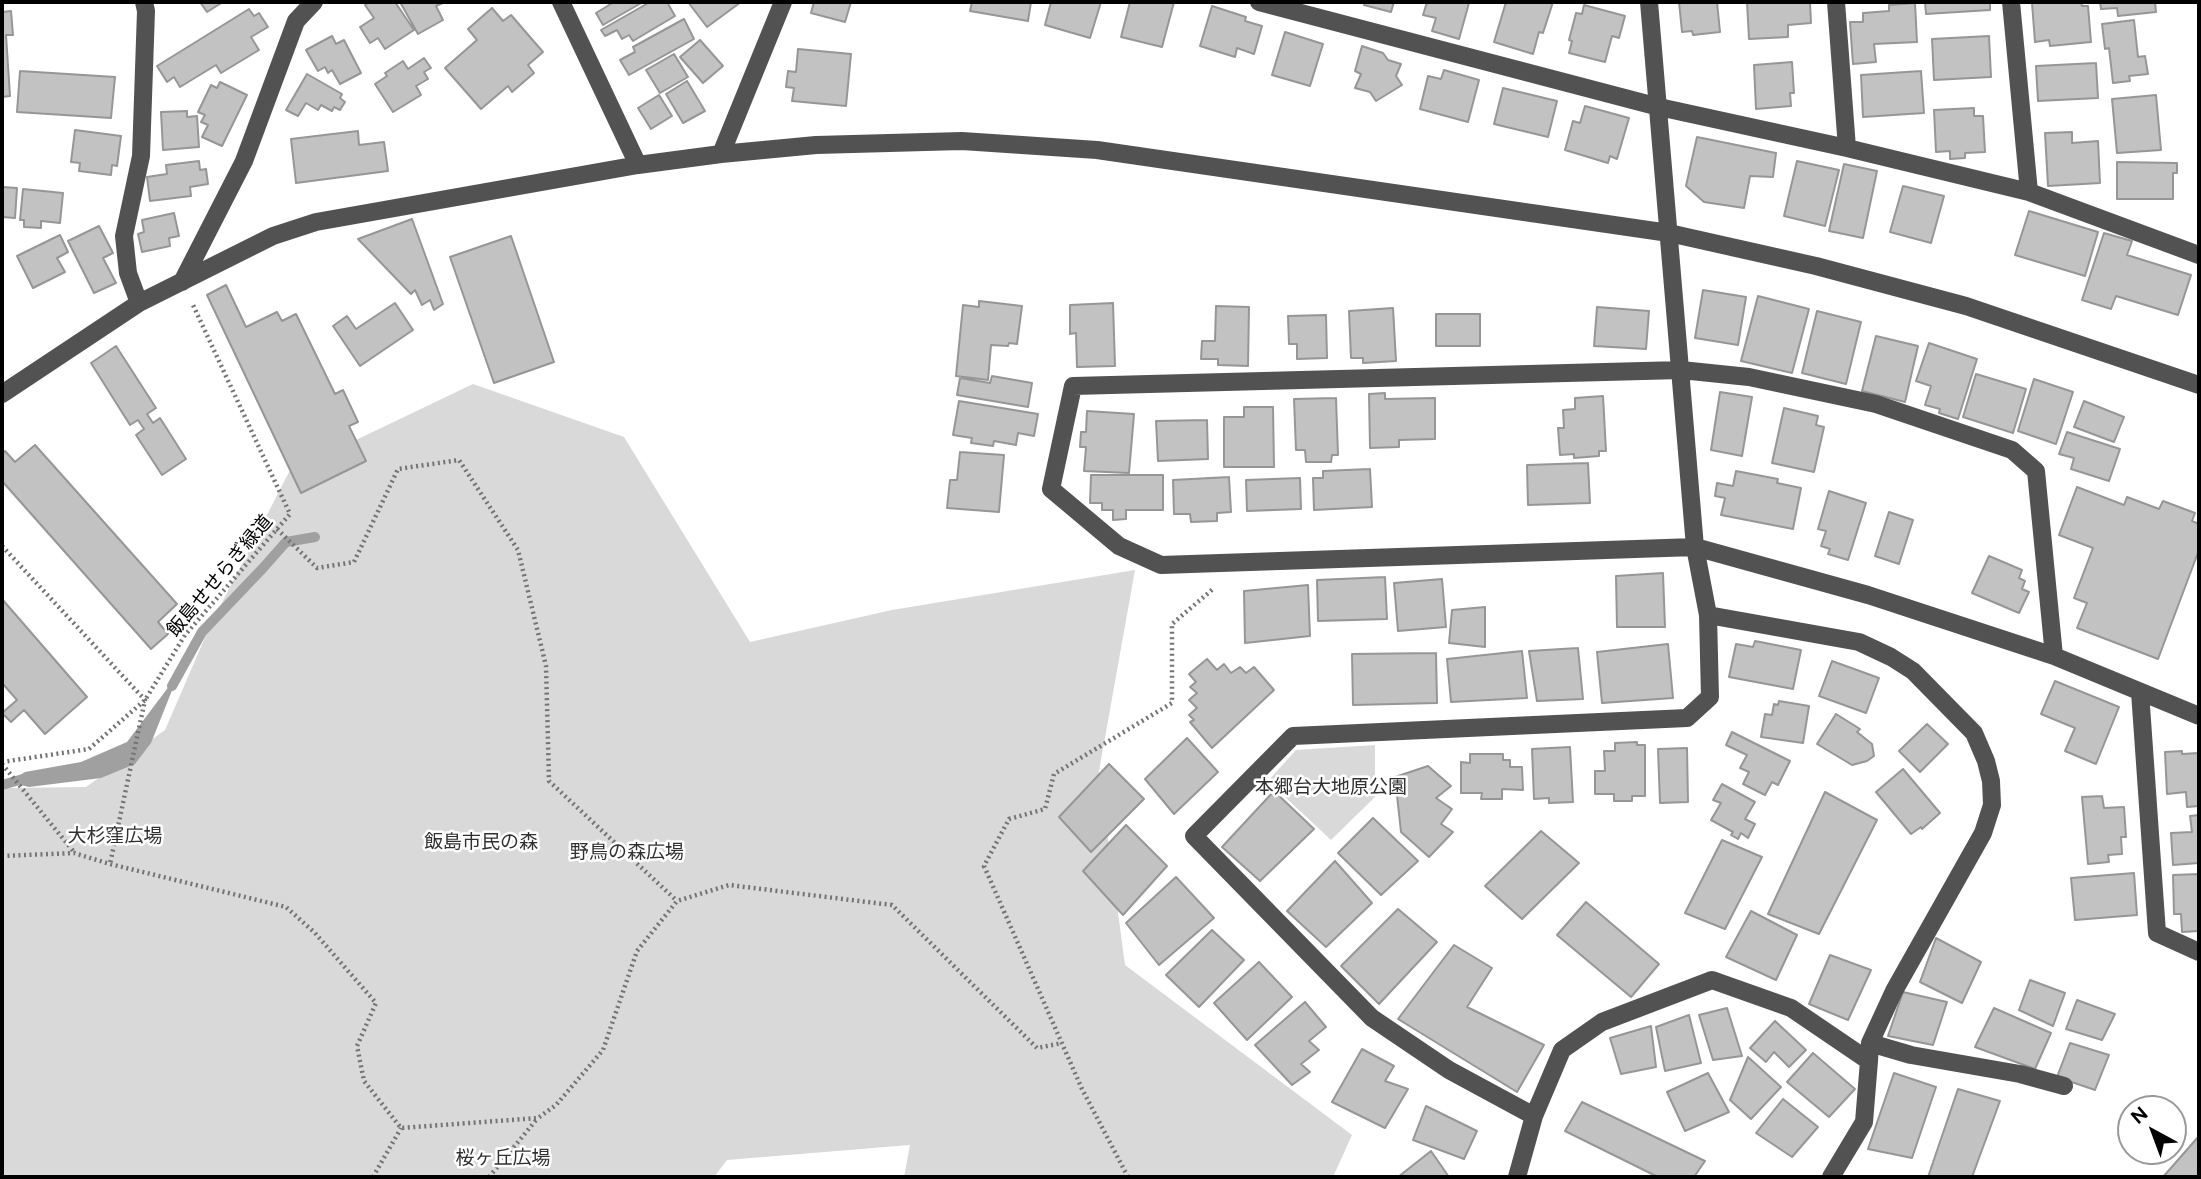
<!DOCTYPE html>
<html>
<head>
<meta charset="utf-8">
<style>
  body { margin:0 }
  #map { position:relative; width:2201px; height:1179px; overflow:hidden; background:#fff; font-family:Figtree,sans-serif }
  canvas { display:block }
  .frame { position:absolute; inset:0; border:4px solid #000; pointer-events:none }
  .north { position:absolute; left:2117px; top:1095px; width:70px; height:70px; box-sizing:border-box; background:#fff; border:2px solid #999; border-radius:50%; rotate:319deg; font-size:19px; font-weight:700; line-height:28px; text-align:center; color:#000 }
  .north::after { content:''; display:block; margin:auto; width:24px; height:32px; background:#000; clip-path:polygon(50% 0,100% 100%,50% 72%,0 100%) }
</style>
</head>
<body>
<div id="map">
<canvas width="2201" height="1179"></canvas>
<div class="frame"></div>
<div class="north">N</div>
</div>
<script>
const ctx = document.querySelector('canvas').getContext('2d');
ctx.lineJoin = 'round';
function fill(path, color) { ctx.fillStyle = color; ctx.fill(path, 'evenodd'); }
const shape = rows => new Path2D(rows.map(r => 'M' + r).join(''));
function strokePath(path, color, width, dash) { ctx.strokeStyle = color; ctx.lineWidth = width; ctx.lineCap = dash ? 'butt' : 'round'; ctx.setLineDash(dash || []); ctx.stroke(path); }
function drawText(font, color, halo, rows, align = 'center') {
  ctx.font = font + ' Figtree,"Noto Sans JP",sans-serif'; ctx.lineWidth = 5; ctx.setLineDash([]); ctx.textBaseline = 'middle'; ctx.strokeStyle = halo; ctx.fillStyle = color; for (const [text, x, y, turn = 0] of rows) {
    ctx.save(); ctx.translate(x, y); ctx.rotate((+turn || 0) * Math.PI / 180); ctx.textAlign = isNaN(turn) ? turn : align; if (halo) ctx.strokeText(text, 0, 0); ctx.fillText(text, 0, 0); ctx.restore();
  }
}
fill(shape([
  [473,384,624,437,750,642,892,610,1135,570,1099,771,1125,965,1352,1135,1333,1177,904,1177,910,1145,727,1160,714,1177,2,1177,2,788,86,787,165,730,210,626,289,472],
  [1375,745,1375,797,1331,840,1268,781,1296,750]
]), '#d9d9d9');
fill(shape([
  [179,673,151,743,135,764,101,778,29,787,9,782,25,772,81,762,127,742]
]), '#a0a0a0');
strokePath(shape([
  [172,686,202,632,263,568,286,542,315,537],
  [2,785,23,779]
]), '#a0a0a0', 10);
const building = shape([
  [200,2,223,2,207,12,200,2],
  [369,2,395,2,414,30,385,49,378,38,370,43,360,27,374,18,365,5,369,2],
  [400,2,445,2,436,6,443,20,418,34,400,2],
  [614,2,643,2,603,25,596,13,614,2],
  [650,2,667,2,675,16,633,41,629,35,622,39,617,30,605,36,601,30,650,2],
  [688,2,741,2,707,27,688,2],
  [814,2,851,2,845,22,811,13,814,2],
  [972,2,1031,2,1028,21,970,11,972,2],
  [1051,2,1101,2,1090,38,1045,25,1051,2],
  [1130,2,1174,2,1162,47,1121,37,1130,2],
  [1365,2,1394,2,1391,12,1364,5,1365,2],
  [1427,2,1469,3,1459,39,1432,31,1436,18,1423,15,1427,2],
  [1506,2,1553,2,1543,33,1539,32,1533,54,1494,42,1506,2],
  [1679,2,1717,2,1720,32,1693,35,1692,31,1682,32,1679,2],
  [1747,2,1810,2,1811,23,1788,25,1788,37,1749,39,1747,2],
  [1925,2,1990,2,1990,10,1926,14,1925,2],
  [2081,2,2082,6,2088,6,2091,42,2050,46,2049,40,2035,42,2032,3,2081,2],
  [2100,2,2155,2,2156,12,2118,16,2117,8,2101,9,2100,2],
  [1915,3,1917,42,1874,44,1876,62,1853,64,1850,22,1863,22,1863,13,1889,11,1889,5,1915,3],
  [1584,5,1625,16,1619,38,1612,36,1605,62,1569,53,1572,41,1569,40,1576,13,1582,14,1584,5],
  [1212,6,1246,17,1245,21,1262,26,1254,54,1237,48,1235,57,1200,46,1212,6],
  [492,8,503,21,511,15,543,52,528,65,534,73,512,92,508,86,481,109,445,68,477,40,468,29,492,8],
  [249,9,254,16,259,13,268,27,251,37,259,50,221,73,216,65,180,87,174,77,167,82,157,66,249,9],
  [11,11,13,35,6,35,10,96,2,97,2,12,11,11],
  [684,19,694,39,629,75,620,60,635,52,633,47,684,19],
  [2134,20,2138,57,2145,56,2148,74,2129,76,2130,81,2113,83,2109,48,2105,49,2102,24,2134,20],
  [1285,32,1323,44,1310,86,1272,75,1285,32],
  [332,36,336,44,344,40,361,73,340,84,332,70,328,73,325,67,318,71,306,50,332,36],
  [1989,36,1991,77,1934,80,1932,39,1989,36],
  [700,40,723,66,703,83,680,57,700,40],
  [1362,46,1383,53,1388,60,1401,64,1396,76,1402,85,1376,101,1370,92,1355,88,1361,74,1355,71,1362,46],
  [798,49,851,54,846,106,792,101,794,88,786,87,788,71,796,72,798,49],
  [674,54,688,77,660,93,646,70,674,54],
  [424,58,431,68,424,72,428,79,416,86,421,95,393,112,375,84,387,76,385,73,403,61,408,69,424,58],
  [1792,62,1794,93,1790,93,1791,106,1756,109,1754,65,1792,62],
  [2096,63,2098,98,2038,101,2036,66,2096,63],
  [1444,70,1479,80,1468,122,1420,109,1428,76,1441,79,1444,70],
  [20,71,115,77,111,118,17,112,20,71],
  [1921,71,1924,113,1863,117,1861,75,1921,71],
  [307,74,342,94,340,98,345,102,340,110,334,107,332,111,321,105,318,110,306,103,298,116,286,110,307,74],
  [687,81,705,111,683,123,666,94,687,81],
  [220,82,247,95,222,146,202,137,208,125,201,122,205,115,198,112,211,85,217,88,220,82],
  [1503,88,1557,101,1548,137,1494,124,1503,88],
  [659,95,672,116,651,129,638,108,659,95],
  [2156,95,2161,150,2117,153,2112,99,2156,95],
  [1585,106,1629,118,1617,159,1610,156,1608,163,1565,150,1573,121,1580,123,1585,106],
  [1974,108,1974,116,1983,116,1985,152,1965,153,1965,158,1950,159,1950,151,1936,152,1934,110,1974,108],
  [187,111,187,117,197,116,199,147,163,150,161,112,187,111],
  [75,130,121,136,117,166,112,165,111,175,79,171,80,163,71,162,75,130],
  [358,131,359,145,384,142,388,171,296,183,291,139,358,131],
  [2072,132,2072,143,2098,141,2100,183,2048,186,2045,133,2072,132],
  [1697,137,1776,153,1773,177,1750,176,1744,208,1704,202,1686,186,1697,137],
  [199,161,200,170,206,169,208,184,190,187,191,196,150,201,147,177,167,174,166,165,199,161],
  [1797,161,1839,170,1825,226,1784,216,1797,161],
  [2117,162,2177,163,2177,173,2173,173,2173,199,2117,199,2117,162],
  [1844,164,1877,171,1863,238,1829,231,1844,164],
  [1903,186,1944,196,1931,243,1890,232,1903,186],
  [2,187,17,188,15,218,2,217,2,187],
  [23,189,63,193,60,223,41,221,41,228,24,227,24,220,20,220,23,189],
  [2029,211,2098,232,2085,276,2015,255,2029,211],
  [174,213,179,236,169,238,170,246,142,252,138,234,144,232,142,220,174,213],
  [412,219,443,304,434,310,430,300,422,305,415,290,411,294,358,239,412,219],
  [99,226,113,253,103,258,116,283,94,293,68,241,99,226],
  [2104,233,2132,241,2127,255,2191,275,2178,315,2116,296,2111,309,2082,300,2104,233],
  [60,235,68,252,57,258,65,272,33,288,17,256,60,235],
  [511,236,554,362,494,383,450,257,511,236],
  [226,285,246,327,277,312,282,321,296,314,335,394,343,390,358,422,349,426,366,461,301,493,207,295,226,285],
  [1703,290,1746,297,1738,345,1695,338,1703,290],
  [1758,296,1809,309,1792,373,1741,361,1758,296],
  [979,301,1022,306,1017,344,1009,343,1008,346,991,345,988,380,956,376,963,305,979,307,979,301],
  [395,303,413,330,360,366,333,326,347,316,356,329,395,303],
  [1113,303,1115,366,1077,367,1076,333,1070,334,1070,305,1113,303],
  [1216,306,1249,307,1248,366,1218,365,1218,359,1201,359,1202,341,1215,341,1216,306],
  [1597,307,1649,311,1646,349,1594,346,1597,307],
  [1393,308,1396,361,1363,363,1363,358,1351,358,1349,311,1393,308],
  [1817,311,1861,322,1846,384,1802,373,1817,311],
  [1436,314,1480,314,1480,346,1436,346,1436,314],
  [1326,315,1327,358,1297,359,1297,344,1289,344,1288,316,1326,315],
  [1876,336,1918,346,1905,402,1862,391,1876,336],
  [1929,343,1977,359,1958,419,1939,413,1940,409,1925,405,1931,386,1916,381,1929,343],
  [116,346,156,408,147,414,153,423,160,418,186,459,162,475,136,435,144,429,138,420,130,425,91,363,116,346],
  [1976,374,2026,389,2013,433,1963,417,1976,374],
  [992,376,1032,383,1028,407,957,395,960,378,990,383,992,376],
  [2034,379,2073,392,2056,444,2018,431,2034,379],
  [1720,392,1752,397,1742,456,1711,450,1720,392],
  [1385,393,1385,399,1435,398,1435,439,1399,440,1399,447,1370,448,1369,394,1385,393],
  [1603,396,1606,451,1599,451,1599,456,1574,458,1574,454,1560,455,1558,428,1564,428,1563,410,1575,409,1575,398,1603,396],
  [1336,398,1338,455,1332,455,1331,462,1306,462,1305,450,1296,450,1294,399,1336,398],
  [959,401,1038,414,1034,436,1018,433,1016,445,994,441,993,446,971,443,972,438,953,435,959,401],
  [2084,401,2124,417,2114,442,2074,427,2084,401],
  [1244,407,1273,407,1274,467,1224,467,1224,417,1244,417,1244,407],
  [1784,408,1818,416,1816,425,1824,427,1814,472,1772,463,1784,408],
  [1087,411,1134,414,1129,473,1084,471,1086,447,1080,447,1081,432,1086,432,1087,411],
  [1207,420,1208,459,1158,461,1156,421,1207,420],
  [2067,432,2120,449,2109,481,2071,469,2074,458,2059,454,2067,432],
  [35,445,177,604,158,622,168,634,151,649,2,481,2,454,5,451,15,462,35,445],
  [960,452,1004,455,999,512,947,508,950,480,957,480,960,452],
  [1588,463,1590,503,1528,505,1527,465,1588,463],
  [1370,469,1372,507,1314,510,1313,478,1323,478,1323,471,1370,469],
  [1736,471,1778,479,1777,483,1801,488,1793,529,1721,515,1725,498,1715,496,1717,483,1733,486,1736,471],
  [1091,475,1163,475,1163,510,1126,510,1126,519,1113,520,1113,510,1102,510,1102,503,1090,503,1091,475],
  [1229,477,1231,512,1217,513,1217,521,1191,522,1190,514,1174,514,1173,480,1229,477],
  [1300,478,1301,509,1247,511,1246,480,1300,478],
  [2077,487,2124,505,2127,497,2159,509,2163,501,2195,513,2192,521,2199,524,2199,550,2158,659,2077,628,2087,603,2074,598,2093,548,2059,535,2077,487],
  [1829,491,1866,503,1848,560,1828,554,1830,549,1821,546,1826,531,1818,529,1829,491],
  [1889,512,1913,520,1899,564,1875,556,1889,512],
  [1989,556,2022,570,2019,578,2025,581,2022,589,2029,592,2019,613,1972,593,1989,556],
  [1663,573,1665,627,1617,627,1616,576,1663,573],
  [1385,577,1387,619,1318,621,1317,580,1385,577],
  [1442,579,1446,627,1398,631,1394,583,1442,579],
  [1308,585,1310,636,1245,643,1244,591,1308,585],
  [2,599,87,697,45,734,24,710,11,722,2,713,17,700,2,683,2,599],
  [1485,607,1485,647,1449,643,1452,610,1485,607],
  [1755,641,1801,650,1793,689,1729,677,1736,644,1753,647,1755,641],
  [1668,644,1673,698,1602,703,1597,652,1668,644],
  [1578,648,1583,699,1537,701,1529,651,1578,648],
  [1522,651,1527,698,1451,702,1447,659,1522,651],
  [1436,653,1437,703,1353,705,1352,654,1436,653],
  [1207,659,1217,670,1224,664,1231,673,1240,667,1246,673,1254,667,1274,690,1212,748,1190,722,1194,720,1189,715,1197,708,1189,700,1197,693,1190,687,1196,682,1189,674,1207,659],
  [1832,661,1879,678,1866,713,1819,696,1832,661],
  [2055,681,2119,707,2096,764,2065,751,2075,728,2041,714,2055,681],
  [1779,701,1809,706,1803,743,1761,737,1765,714,1772,715,1774,704,1778,705,1779,701],
  [1836,714,1860,729,1857,732,1872,744,1874,756,1867,761,1852,765,1817,744,1836,714],
  [1927,724,1948,744,1920,772,1899,751,1927,724],
  [1732,732,1790,761,1778,785,1772,782,1765,795,1743,784,1749,772,1740,768,1747,755,1726,745,1732,732],
  [1187,738,1218,772,1174,814,1145,779,1187,738],
  [1637,742,1637,745,1645,745,1645,796,1632,796,1632,801,1614,801,1614,794,1595,794,1595,771,1605,771,1604,751,1615,751,1615,743,1637,742],
  [1570,747,1573,802,1549,803,1549,798,1534,799,1532,749,1570,747],
  [1687,748,1688,802,1660,803,1658,749,1687,748],
  [2182,751,2182,754,2199,753,2199,806,2187,807,2186,792,2167,794,2165,752,2182,751],
  [1470,754,1503,754,1503,760,1510,760,1510,767,1522,767,1523,790,1502,789,1502,799,1481,799,1482,793,1461,793,1461,762,1470,763,1470,754],
  [1109,764,1144,799,1091,852,1059,817,1109,764],
  [1428,766,1451,786,1436,798,1452,809,1441,824,1453,832,1429,857,1401,832,1395,777,1428,766],
  [1903,769,1940,813,1922,829,1921,827,1911,834,1876,792,1903,769],
  [1722,784,1755,802,1745,819,1755,824,1748,838,1741,833,1738,839,1731,835,1733,832,1711,820,1721,803,1713,800,1722,784],
  [1274,791,1314,829,1260,881,1222,847,1274,791],
  [1825,792,1877,820,1819,934,1768,914,1825,792],
  [2102,796,2104,808,2124,807,2126,837,2121,837,2122,854,2108,855,2109,862,2088,864,2082,797,2102,796],
  [2199,815,2199,863,2173,865,2171,833,2192,832,2190,816,2199,815],
  [1373,818,1418,861,1381,895,1338,853,1373,818],
  [1126,825,1167,866,1123,915,1083,871,1126,825],
  [1541,831,1579,863,1522,919,1485,886,1541,831],
  [1722,840,1762,857,1725,929,1685,913,1722,840],
  [1335,861,1372,903,1326,947,1287,911,1335,861],
  [2134,873,2137,915,2075,920,2071,878,2134,873],
  [2199,874,2199,931,2182,932,2181,914,2174,914,2173,875,2199,874],
  [1176,877,1214,918,1159,965,1126,923,1176,877],
  [1586,902,1659,964,1631,997,1557,935,1586,902],
  [1398,909,1437,942,1379,1004,1341,966,1398,909],
  [1751,911,1797,935,1776,980,1726,957,1751,911],
  [1212,930,1244,960,1199,1007,1166,975,1212,930],
  [1936,938,1981,962,1962,1003,1920,982,1936,938],
  [1454,945,1492,968,1467,1007,1544,1045,1517,1092,1398,1019,1454,945],
  [1830,955,1871,970,1848,1020,1809,1004,1830,955],
  [1259,962,1292,997,1247,1040,1214,1003,1259,962],
  [2030,980,2065,993,2053,1026,2019,1010,2030,980],
  [1903,992,1947,1002,1933,1045,1888,1036,1903,992],
  [2077,1000,2115,1014,2102,1040,2066,1029,2077,1000],
  [1305,1002,1326,1027,1309,1041,1319,1050,1301,1064,1310,1072,1292,1085,1255,1045,1305,1002],
  [1727,1008,1742,1056,1713,1060,1699,1015,1727,1008],
  [1994,1008,2051,1033,2035,1069,1975,1047,1994,1008],
  [1689,1015,1701,1063,1665,1071,1656,1027,1689,1015],
  [1775,1021,1806,1050,1789,1067,1774,1052,1766,1062,1750,1048,1775,1021],
  [1651,1026,1656,1067,1621,1074,1610,1038,1651,1026],
  [2070,1043,2109,1055,2095,1090,2057,1077,2070,1043],
  [1362,1049,1394,1066,1385,1081,1408,1089,1385,1128,1332,1102,1362,1049],
  [1813,1053,1855,1089,1829,1117,1787,1082,1813,1053],
  [1748,1057,1781,1087,1751,1119,1730,1100,1748,1057],
  [1708,1073,1729,1112,1685,1131,1667,1092,1708,1073],
  [1894,1073,1936,1087,1912,1158,1868,1149,1894,1073],
  [1958,1089,2000,1101,1972,1177,1928,1177,1958,1089],
  [1783,1099,1818,1127,1792,1157,1756,1133,1783,1099],
  [1582,1102,1705,1161,1694,1177,1658,1177,1565,1131,1582,1102],
  [1426,1106,1477,1131,1464,1159,1413,1140,1426,1106],
  [2199,1136,2199,1177,2163,1177,2199,1136],
  [1431,1151,1449,1177,1398,1177,1431,1151]
]);
fill(building, '#c2c2c2');
strokePath(building, '#969696', 2);
strokePath(shape([
  [277,529,317,568,354,562,398,469,459,460,518,550,546,666,549,781,677,901],
  [2,546,145,700,110,864],
  [2,762,89,749,145,700,185,635,290,514,193,305],
  [2,764,74,852],
  [2,856,74,853,110,864,286,907,315,933,376,1003,357,1046,364,1081,401,1128,538,1118,556,1105,603,1050,637,951,677,901,729,885,892,905,1037,1048,1062,1043],
  [373,1177,401,1128],
  [489,1177,537,1119],
  [1128,1177,1082,1089,984,866,1009,819,1045,809,1054,774,1172,703,1172,624,1213,589]
]), '#747474', 4.5, [2, 3.5]);
strokePath(shape([
  [561,2,638,165],
  [1259,2,1659,107,1847,148,2029,192,2199,255],
  [1836,2,1847,148],
  [2011,2,2029,192],
  [721,154,783,2],
  [182,282,244,161,296,21,314,2],
  [139,303,128,273,124,236,141,156,146,11,144,2],
  [2,394,139,303,273,236,316,222,638,165,721,154,816,145,962,141,1097,150,1669,233,1816,266,1966,306,2199,385],
  [2054,656,2036,471,2012,450,1876,404,1749,377,1681,370,1073,386,1051,489,1119,546,1161,565,1695,547,1868,595,2054,656,2199,716],
  [2140,692,2157,933,2199,952],
  [1870,1043,1911,1055,2020,1074,2064,1086],
  [1534,1116,1449,1070,1372,1018,1194,836,1293,736,1687,718,1710,697,1708,615,1695,547,1649,2],
  [1517,1177,1534,1116,1562,1050,1602,1022,1712,980,1791,1008,1869,1061,1870,1043,1894,991,1983,833,1992,805,1991,781,1986,761,1974,733,1913,671,1891,657,1859,642,1708,615],
  [1831,1177,1864,1122,1869,1061]
]), '#525252', 18);
drawText('19px', '#000', '#fff', [
  ["飯島せせらぎ緑道",220,576,-50]
]);
drawText('19px', '#303030', '#fff', [
  ["本郷台大地原公園",1331,787],
  ["大杉窪広場",115,836],
  ["飯島市民の森",481,842],
  ["野鳥の森広場",627,852],
  ["桜ヶ丘広場",503,1158]
]);
</script>
</body>
</html>
